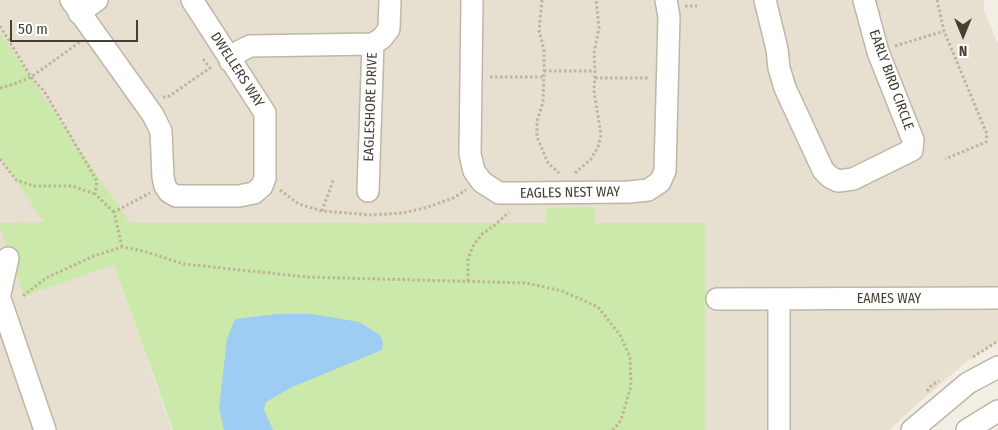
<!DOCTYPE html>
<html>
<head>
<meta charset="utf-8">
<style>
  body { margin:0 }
  #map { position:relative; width:998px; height:430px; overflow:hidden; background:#f2eee4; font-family:"Fira Sans Condensed",sans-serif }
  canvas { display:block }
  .north { position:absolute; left:938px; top:10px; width:50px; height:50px; -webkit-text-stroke:4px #fff; paint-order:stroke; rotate:180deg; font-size:14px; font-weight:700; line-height:20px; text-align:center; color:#453e33 }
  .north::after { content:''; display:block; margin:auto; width:18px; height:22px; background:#453e33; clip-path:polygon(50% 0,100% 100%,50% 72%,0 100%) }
  .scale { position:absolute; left:10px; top:20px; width:128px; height:22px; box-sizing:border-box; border:2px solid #453e33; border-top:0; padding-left:6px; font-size:15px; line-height:18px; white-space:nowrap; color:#453e33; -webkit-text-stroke:4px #fff; paint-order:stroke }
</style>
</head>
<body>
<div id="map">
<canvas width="998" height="430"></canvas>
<div class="north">N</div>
<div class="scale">50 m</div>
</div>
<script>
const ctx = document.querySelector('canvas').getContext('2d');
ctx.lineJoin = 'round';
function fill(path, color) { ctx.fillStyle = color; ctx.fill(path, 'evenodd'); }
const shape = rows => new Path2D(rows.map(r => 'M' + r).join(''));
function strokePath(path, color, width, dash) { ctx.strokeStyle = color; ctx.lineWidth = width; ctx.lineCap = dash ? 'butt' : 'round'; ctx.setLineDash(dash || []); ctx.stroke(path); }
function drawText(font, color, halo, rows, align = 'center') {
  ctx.font = font + ' "Fira Sans Condensed",sans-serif'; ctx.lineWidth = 4; ctx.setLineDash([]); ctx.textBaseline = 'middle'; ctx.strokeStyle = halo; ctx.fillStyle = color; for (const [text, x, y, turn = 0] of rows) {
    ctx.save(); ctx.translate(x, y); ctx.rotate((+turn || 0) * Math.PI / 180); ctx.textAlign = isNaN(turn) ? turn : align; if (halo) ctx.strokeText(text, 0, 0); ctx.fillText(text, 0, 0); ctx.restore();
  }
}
fill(shape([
  [0,0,984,0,984,11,998,44,998,342,966,362,916,405,889,430,705,430,705,224,3,223,114,265,172,430,0,430]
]), '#e7e0d1');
fill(shape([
  [0,33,130,223,546,223,546,208,594,207,595,223,705,223,705,430,173,430,114,265,24,296,0,227,0,223,44,222,0,156]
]), '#cbe9aa');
fill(shape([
  [277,314,312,314,359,322,380,335,383,343,382,350,292,387,266,402,264,410,273,430,224,430,219,408,227,339,235,319]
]), '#9dcdf2');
const minor = shape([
  [71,0,153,115,161,131,163,177,165,186,169,192,176,196,239,196,254,193,262,186,265,178,265,113,192,0],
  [472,0,470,154,474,171,482,182,499,193,519,193,629,192,648,190,660,182,665,171,669,17,666,0],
  [765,0,777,49,779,68,785,88,823,170,830,177,838,181,853,179,912,150,913,140,878,52,864,0],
  [79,13,97,0],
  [230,61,240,51,250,46,373,44],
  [368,191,373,44,382,38,389,29,390,0],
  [0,294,8,258],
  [0,299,45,430],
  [717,299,998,298],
  [779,430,779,300],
  [912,430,968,383,998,367],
  [967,430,998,411]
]);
strokePath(minor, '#beb6a6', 24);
strokePath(shape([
  [542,0,539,31,544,49,544,71,543,102,537,121,537,137,548,163,559,173],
  [937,0,944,31,987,134,986,142,945,159],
  [685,6,697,6],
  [0,26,31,77,44,91,97,181,95,194,114,212],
  [895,46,944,31],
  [544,71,595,71],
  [490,77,544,77],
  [595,78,649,78],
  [0,88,14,84,31,77,80,42],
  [163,97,168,97,210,68,203,59],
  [0,159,16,180,34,186,72,186,95,194],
  [575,173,591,159,598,147,601,135,594,91,595,71,594,53,599,28,596,0],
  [280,190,299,204,322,211,371,215,403,213,428,207,453,198,466,190],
  [322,211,334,178],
  [122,247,114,212,150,193],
  [468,281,468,259,473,246,482,234,495,225,509,212],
  [23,296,46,278,94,256,122,247,143,251,184,264,307,277,526,283,562,291,598,307,620,335,630,357,631,386,621,420,613,430],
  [973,357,998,341],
  [927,391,932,385,939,381]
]), '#c0b397', 3, [2.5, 2.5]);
strokePath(minor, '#fff', 21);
drawText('14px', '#453e33', '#fff', [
  ["DWELLERS WAY",237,70,57],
  ["EARLY BIRD CIRCLE",891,80,70],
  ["EAGLESHORE DRIVE",371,107,-88],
  ["EAGLES NEST WAY",570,193,-1],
  ["EAMES WAY",889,299]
]);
</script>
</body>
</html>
